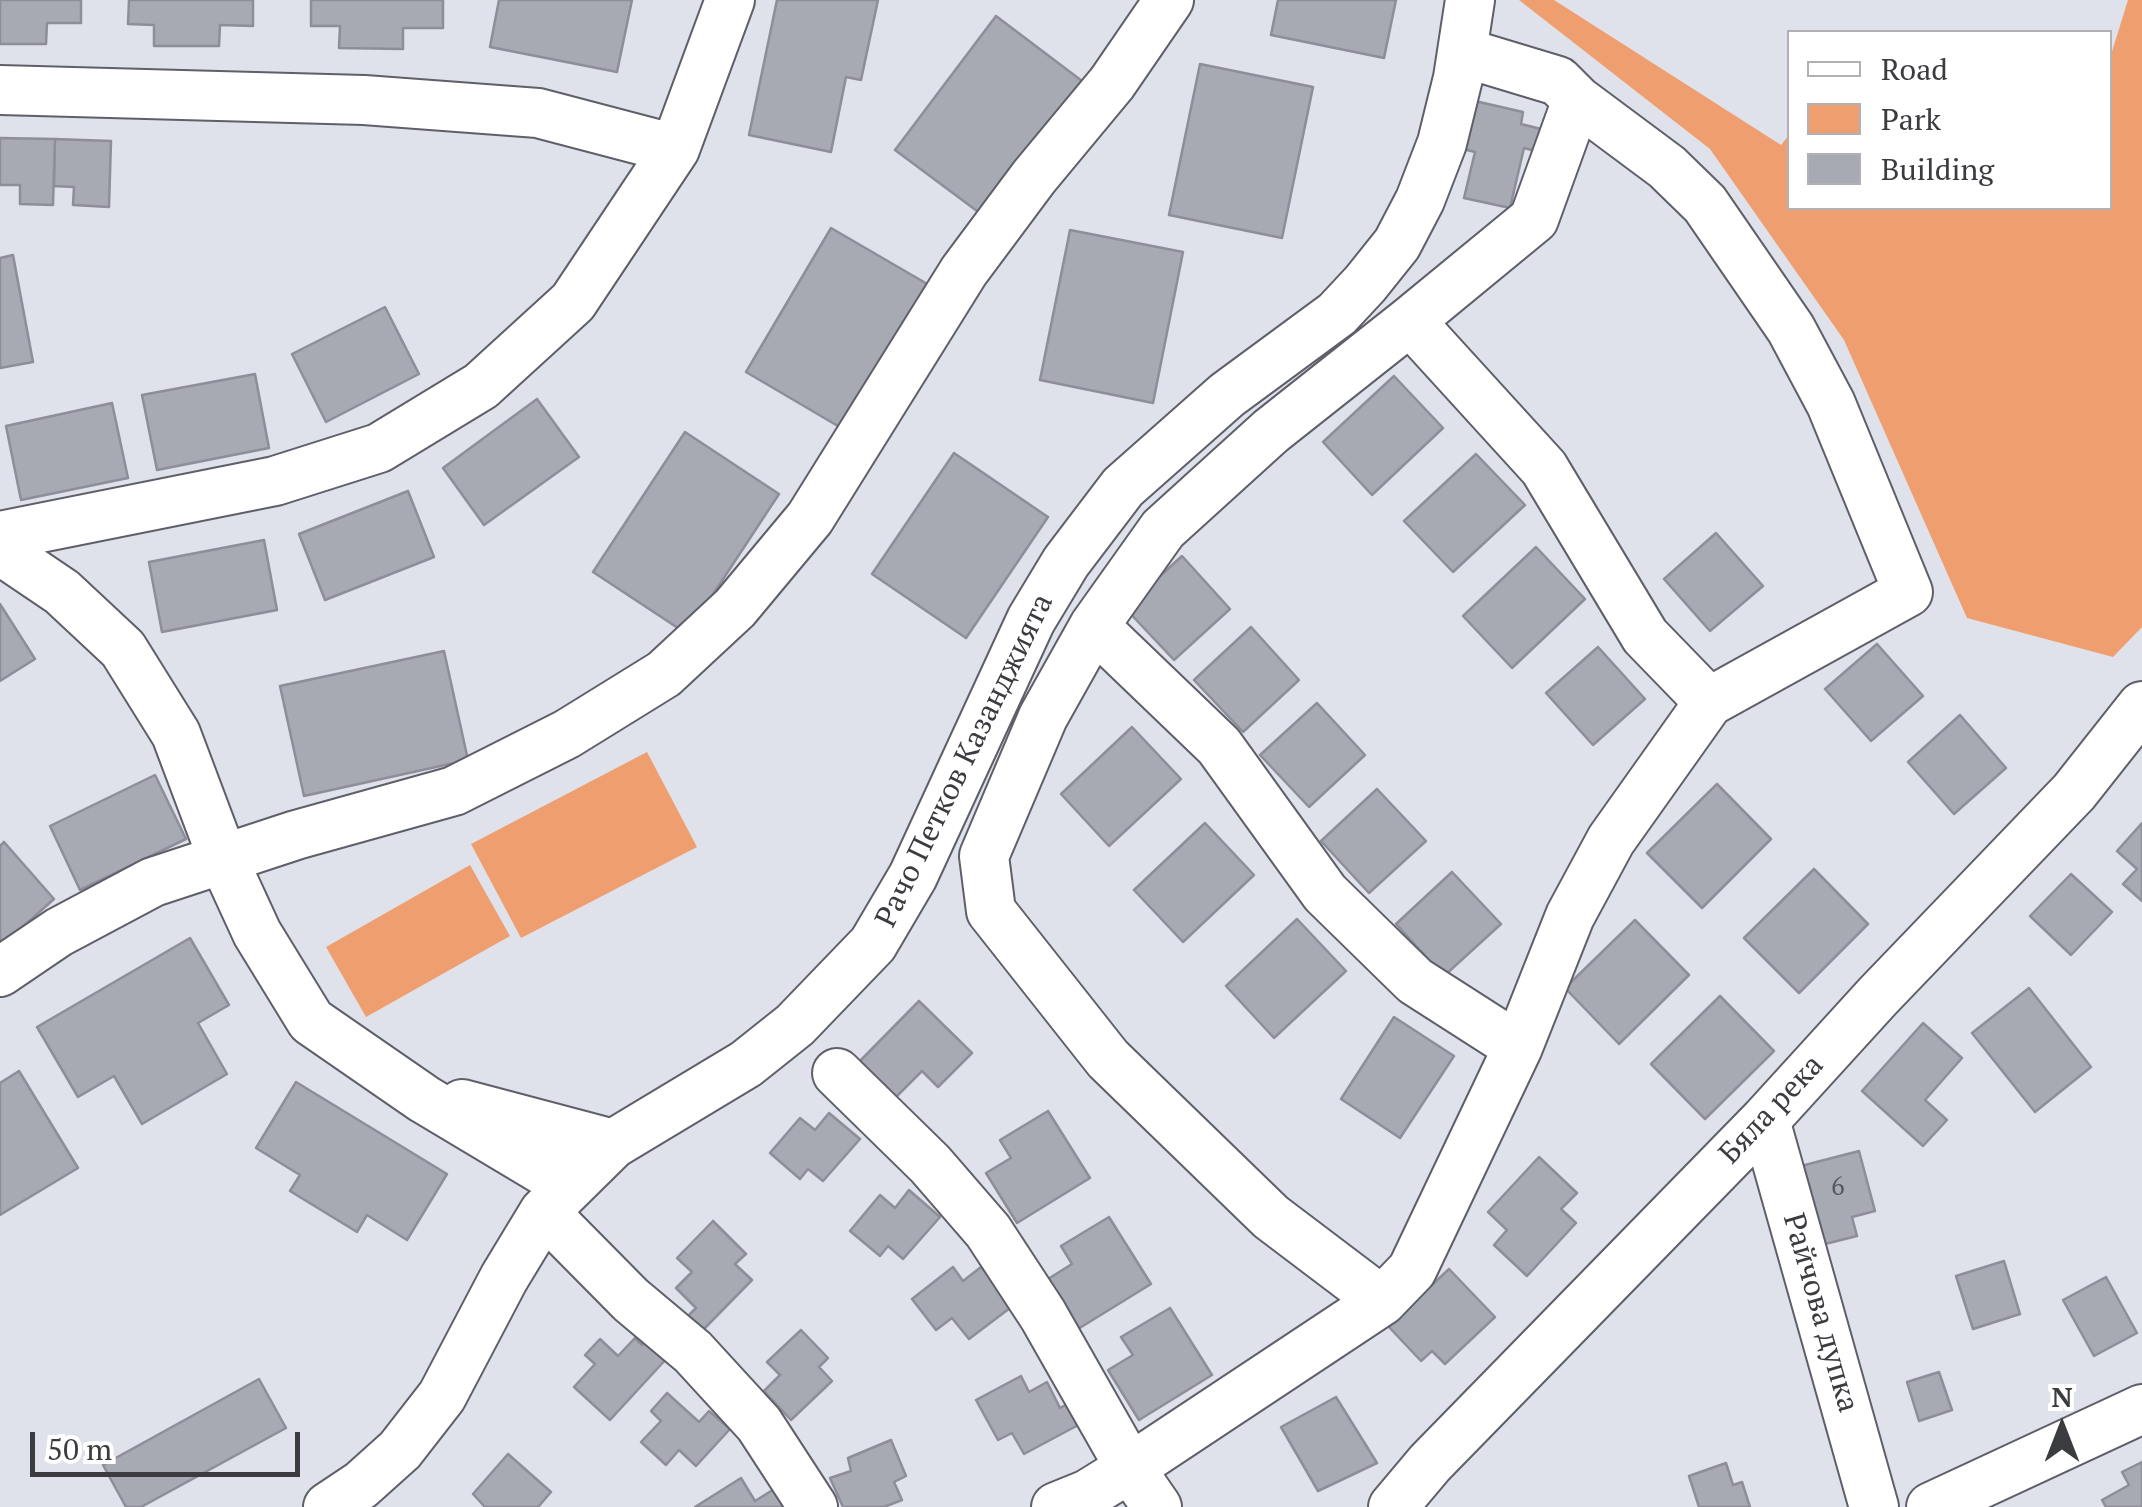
<!DOCTYPE html>
<html>
<head>
<meta charset="utf-8">
<style>
  body { margin:0 }
  #map { position:relative; width:2142px; height:1507px; overflow:hidden; background:#dfe1eb; font-family:"PT Serif",serif }
  canvas { display:block }
  .legend { position:absolute; left:1787px; top:30px; width:325px; height:180px; box-sizing:border-box; background:#fff; border:2px solid #b1b1b3; margin:0; padding:12px 18px; list-style:none; font-size:30px; color:#3b3c40 }
  .legend li { display:flex; align-items:center; gap:20px; height:50px }
  .legend b { width:50px; border:2px solid #b1b1b3 }
  .north { position:absolute; left:2012px; top:1377px; width:100px; height:100px; -webkit-text-stroke:8px #fff; paint-order:stroke; rotate:0deg; font-size:28px; font-weight:700; line-height:40px; text-align:center; color:#3b3c40 }
  .north::after { content:''; display:block; margin:auto; width:35px; height:45px; background:#3b3c40; clip-path:polygon(50% 0,100% 100%,50% 72%,0 100%) }
  .scale { position:absolute; left:30px; top:1432px; width:270px; height:45px; box-sizing:border-box; border:5px solid #3b3c40; border-top:0; padding-left:12px; font-size:30px; line-height:35px; white-space:nowrap; color:#3b3c40; -webkit-text-stroke:8px #fff; paint-order:stroke }
</style>
</head>
<body>
<div id="map">
<canvas width="2142" height="1507"></canvas>
<ul class="legend">
<li><b style="height:12px;background:#fff"></b>Road</li>
<li><b style="height:28px;background:#ef9f6f"></b>Park</li>
<li><b style="height:28px;background:#a7a9b3"></b>Building</li>
</ul>
<div class="north">N</div>
<div class="scale">50 m</div>
</div>
<script>
const ctx = document.querySelector('canvas').getContext('2d');
ctx.lineJoin = 'round';
function fill(path, color) { ctx.fillStyle = color; ctx.fill(path, 'evenodd'); }
const shape = rows => new Path2D(rows.map(r => 'M' + r).join(''));
function strokePath(path, color, width, dash) { ctx.strokeStyle = color; ctx.lineWidth = width; ctx.lineCap = dash ? 'butt' : 'round'; ctx.setLineDash(dash || []); ctx.stroke(path); }
function drawText(font, color, halo, rows, align = 'center') {
  ctx.font = font + ' "PT Serif",serif'; ctx.lineWidth = 10; ctx.setLineDash([]); ctx.textBaseline = 'middle'; ctx.strokeStyle = halo; ctx.fillStyle = color; for (const [text, x, y, turn = 0] of rows) {
    ctx.save(); ctx.translate(x, y); ctx.rotate((+turn || 0) * Math.PI / 180); ctx.textAlign = isNaN(turn) ? turn : align; if (halo) ctx.strokeText(text, 0, 0); ctx.fillText(text, 0, 0); ctx.restore();
  }
}
fill(shape([
  [1519,0,1554,0,1781,145,1789,135,1790,208,2110,208,2110,58,2128,0,2142,0,2142,627,2113,657,1967,618,1844,340,1710,149],
  [647,752,697,847,521,938,471,844],
  [470,865,510,936,366,1017,326,947]
]), '#ef9f6f');
const building = shape([
  [0,0,81,0,81,23,47,23,46,44,0,44,0,0],
  [129,0,253,0,253,26,220,25,219,46,154,46,154,25,128,24,129,0],
  [311,0,443,0,443,28,403,28,403,49,339,48,340,26,311,26,311,0],
  [499,0,632,0,617,72,490,47,499,0],
  [777,0,878,0,861,80,846,77,831,152,749,135,777,0],
  [1278,0,1396,0,1384,58,1271,35,1278,0],
  [996,16,1086,84,985,217,895,150,996,16],
  [1200,64,1313,87,1282,238,1169,215,1200,64],
  [1475,101,1523,112,1521,124,1545,130,1539,152,1524,148,1510,208,1464,198,1475,152,1463,149,1475,101],
  [0,138,55,139,53,205,20,204,20,185,0,185,0,138],
  [55,139,111,141,109,207,73,205,74,187,54,186,55,139],
  [831,228,929,285,843,429,746,372,831,228],
  [1070,230,1183,252,1153,403,1040,380,1070,230],
  [13,255,33,362,0,368,0,258,13,255],
  [385,307,419,374,326,422,292,354,385,307],
  [255,374,269,448,157,470,142,395,255,374],
  [1394,376,1443,428,1372,495,1323,442,1394,376],
  [537,399,579,457,484,525,443,468,537,399],
  [112,403,128,478,21,500,6,426,112,403],
  [685,432,779,494,687,634,593,572,685,432],
  [954,453,1048,517,966,638,872,574,954,453],
  [1476,454,1525,505,1453,572,1404,521,1476,454],
  [408,491,434,557,325,600,299,534,408,491],
  [1716,533,1763,586,1710,631,1664,579,1716,533],
  [264,540,277,610,162,632,149,562,264,540],
  [1536,547,1585,599,1512,668,1463,616,1536,547],
  [1182,556,1230,609,1174,660,1125,608,1182,556],
  [0,604,35,659,0,681,0,604],
  [1251,627,1299,680,1243,732,1194,680,1251,627],
  [1877,644,1923,696,1871,741,1825,689,1877,644],
  [1598,647,1645,699,1593,745,1546,693,1598,647],
  [444,651,468,760,304,796,280,686,444,651],
  [1317,703,1365,755,1309,807,1260,755,1317,703],
  [1960,715,2006,768,1954,814,1908,762,1960,715],
  [1132,727,1181,779,1109,846,1061,794,1132,727],
  [155,775,186,839,80,890,50,826,155,775],
  [1717,784,1771,839,1702,908,1647,853,1717,784],
  [1377,789,1426,841,1369,893,1321,841,1377,789],
  [1205,823,1254,875,1183,942,1134,890,1205,823],
  [2142,823,2142,901,2123,884,2137,869,2117,851,2142,823],
  [4,842,54,899,0,947,0,846,4,842],
  [1814,869,1868,924,1799,993,1744,938,1814,869],
  [1452,872,1501,924,1444,976,1396,924,1452,872],
  [2071,874,2112,912,2071,955,2030,916,2071,874],
  [1297,919,1346,971,1274,1038,1226,986,1297,919],
  [1635,920,1689,975,1619,1044,1565,988,1635,920],
  [190,938,229,1005,198,1023,227,1074,142,1124,114,1076,78,1097,37,1027,190,938],
  [2029,988,2091,1067,2035,1112,1972,1033,2029,988],
  [1720,996,1774,1051,1705,1119,1651,1064,1720,996],
  [919,1001,972,1053,938,1087,922,1071,893,1100,857,1064,919,1001],
  [1394,1017,1454,1056,1400,1138,1341,1099,1394,1017],
  [1923,1023,1962,1058,1925,1100,1947,1120,1923,1146,1862,1091,1923,1023],
  [19,1071,78,1168,0,1215,0,1083,19,1071],
  [296,1082,447,1174,407,1240,367,1215,357,1232,290,1191,300,1175,256,1148,296,1082],
  [1048,1111,1090,1178,1017,1223,986,1173,1011,1158,1000,1140,1048,1111],
  [829,1113,860,1139,823,1181,808,1169,800,1179,770,1153,800,1118,815,1130,829,1113],
  [1859,1151,1875,1211,1852,1217,1857,1236,1821,1245,1801,1166,1859,1151],
  [1539,1157,1577,1193,1561,1209,1576,1223,1527,1276,1494,1245,1507,1230,1488,1212,1539,1157],
  [909,1190,940,1217,903,1259,888,1246,880,1256,850,1231,880,1195,895,1208,909,1190],
  [1109,1217,1151,1284,1078,1329,1048,1279,1072,1264,1061,1246,1109,1217],
  [713,1221,746,1254,735,1264,752,1280,702,1331,687,1317,696,1308,676,1288,692,1272,677,1258,713,1221],
  [2004,1261,2020,1314,1973,1329,1956,1276,2004,1261],
  [953,1267,963,1281,981,1267,998,1288,1022,1299,969,1339,952,1318,936,1330,912,1299,953,1267],
  [1449,1269,1495,1317,1445,1364,1432,1351,1421,1361,1388,1326,1449,1269],
  [2106,1277,2137,1333,2094,1356,2063,1300,2106,1277],
  [1170,1308,1212,1375,1139,1420,1108,1370,1133,1355,1121,1337,1170,1308],
  [801,1330,828,1358,819,1367,832,1381,791,1420,764,1391,780,1375,767,1362,801,1330],
  [635,1338,642,1345,648,1338,668,1357,610,1420,574,1387,595,1364,585,1355,600,1339,618,1356,635,1338],
  [1939,1372,1952,1410,1919,1421,1907,1382,1939,1372],
  [1021,1376,1029,1392,1047,1382,1060,1408,1071,1402,1082,1423,1024,1454,1012,1433,998,1440,976,1400,1021,1376],
  [259,1379,286,1428,141,1507,126,1507,103,1465,259,1379],
  [667,1393,699,1422,709,1411,730,1429,696,1466,679,1450,666,1465,641,1442,661,1421,651,1411,667,1393],
  [1336,1397,1377,1463,1318,1491,1281,1427,1336,1397],
  [891,1440,906,1476,894,1482,902,1500,884,1507,843,1507,830,1478,851,1471,848,1458,891,1440],
  [508,1454,551,1492,538,1507,485,1507,473,1494,508,1454],
  [2142,1462,2142,1507,2106,1507,2102,1500,2129,1485,2122,1472,2142,1462],
  [1726,1463,1733,1485,1742,1482,1750,1507,1699,1507,1689,1476,1726,1463],
  [741,1478,755,1501,779,1486,792,1507,695,1507,741,1478]
]);
fill(building, '#a7a9b3');
strokePath(building, '#8d8e98', 2.5);
const minor = shape([
  [0,90,364,100,538,113,675,149],
  [1410,321,1544,468,1645,636,1709,702],
  [0,536,275,481,379,448,481,386,573,302,675,149,730,0],
  [0,550,62,592,123,649,176,734,223,859,257,933,311,1021,424,1099,546,1172,568,1188],
  [1094,626,1219,746,1325,893,1415,981,1518,1047],
  [0,972,59,932,153,882,296,835,454,791,567,734,664,674,735,608,810,518,964,271,1034,177,1112,83,1169,0],
  [837,1073,930,1164,988,1231,1043,1315,1130,1468,1157,1507],
  [462,1104,613,1144],
  [1765,1120,1874,1507],
  [544,1212,631,1300,693,1352,759,1424,813,1507],
  [1382,1301,1271,1217,1108,1059,991,911,984,856,1043,717,1094,626,1163,529,1271,431,1410,321,1534,219,1577,100],
  [328,1507,361,1485,400,1450,442,1396,504,1278,544,1212,613,1144,746,1064,795,1025,873,944,913,876,1031,620,1066,562,1123,487,1227,395,1337,314,1365,284,1397,244,1420,200,1442,143,1458,78,1470,0],
  [1056,1507,1088,1494,1130,1468,1382,1301,1412,1270,1518,1047,1570,916,1611,840,1709,702,1908,592,1831,404,1791,329,1705,204,1667,167,1577,100,1558,81,1462,52],
  [1393,1507,1430,1463,1765,1120,1878,996,2074,792,2142,706],
  [1931,1507,2142,1409]
]);
strokePath(minor, '#5e5f68', 52);
strokePath(minor, '#fff', 48);
drawText('25px', '#56575d', null, [
  ["6",1838,1188]
]);
drawText('30px', '#3b3c40', '#fff', [
  ["Рачо Петков Казанджията",965,761,-64],
  ["Бяла река",1772,1110,-47],
  ["Райчова дупка",1820,1313,74]
]);
</script>
</body>
</html>
